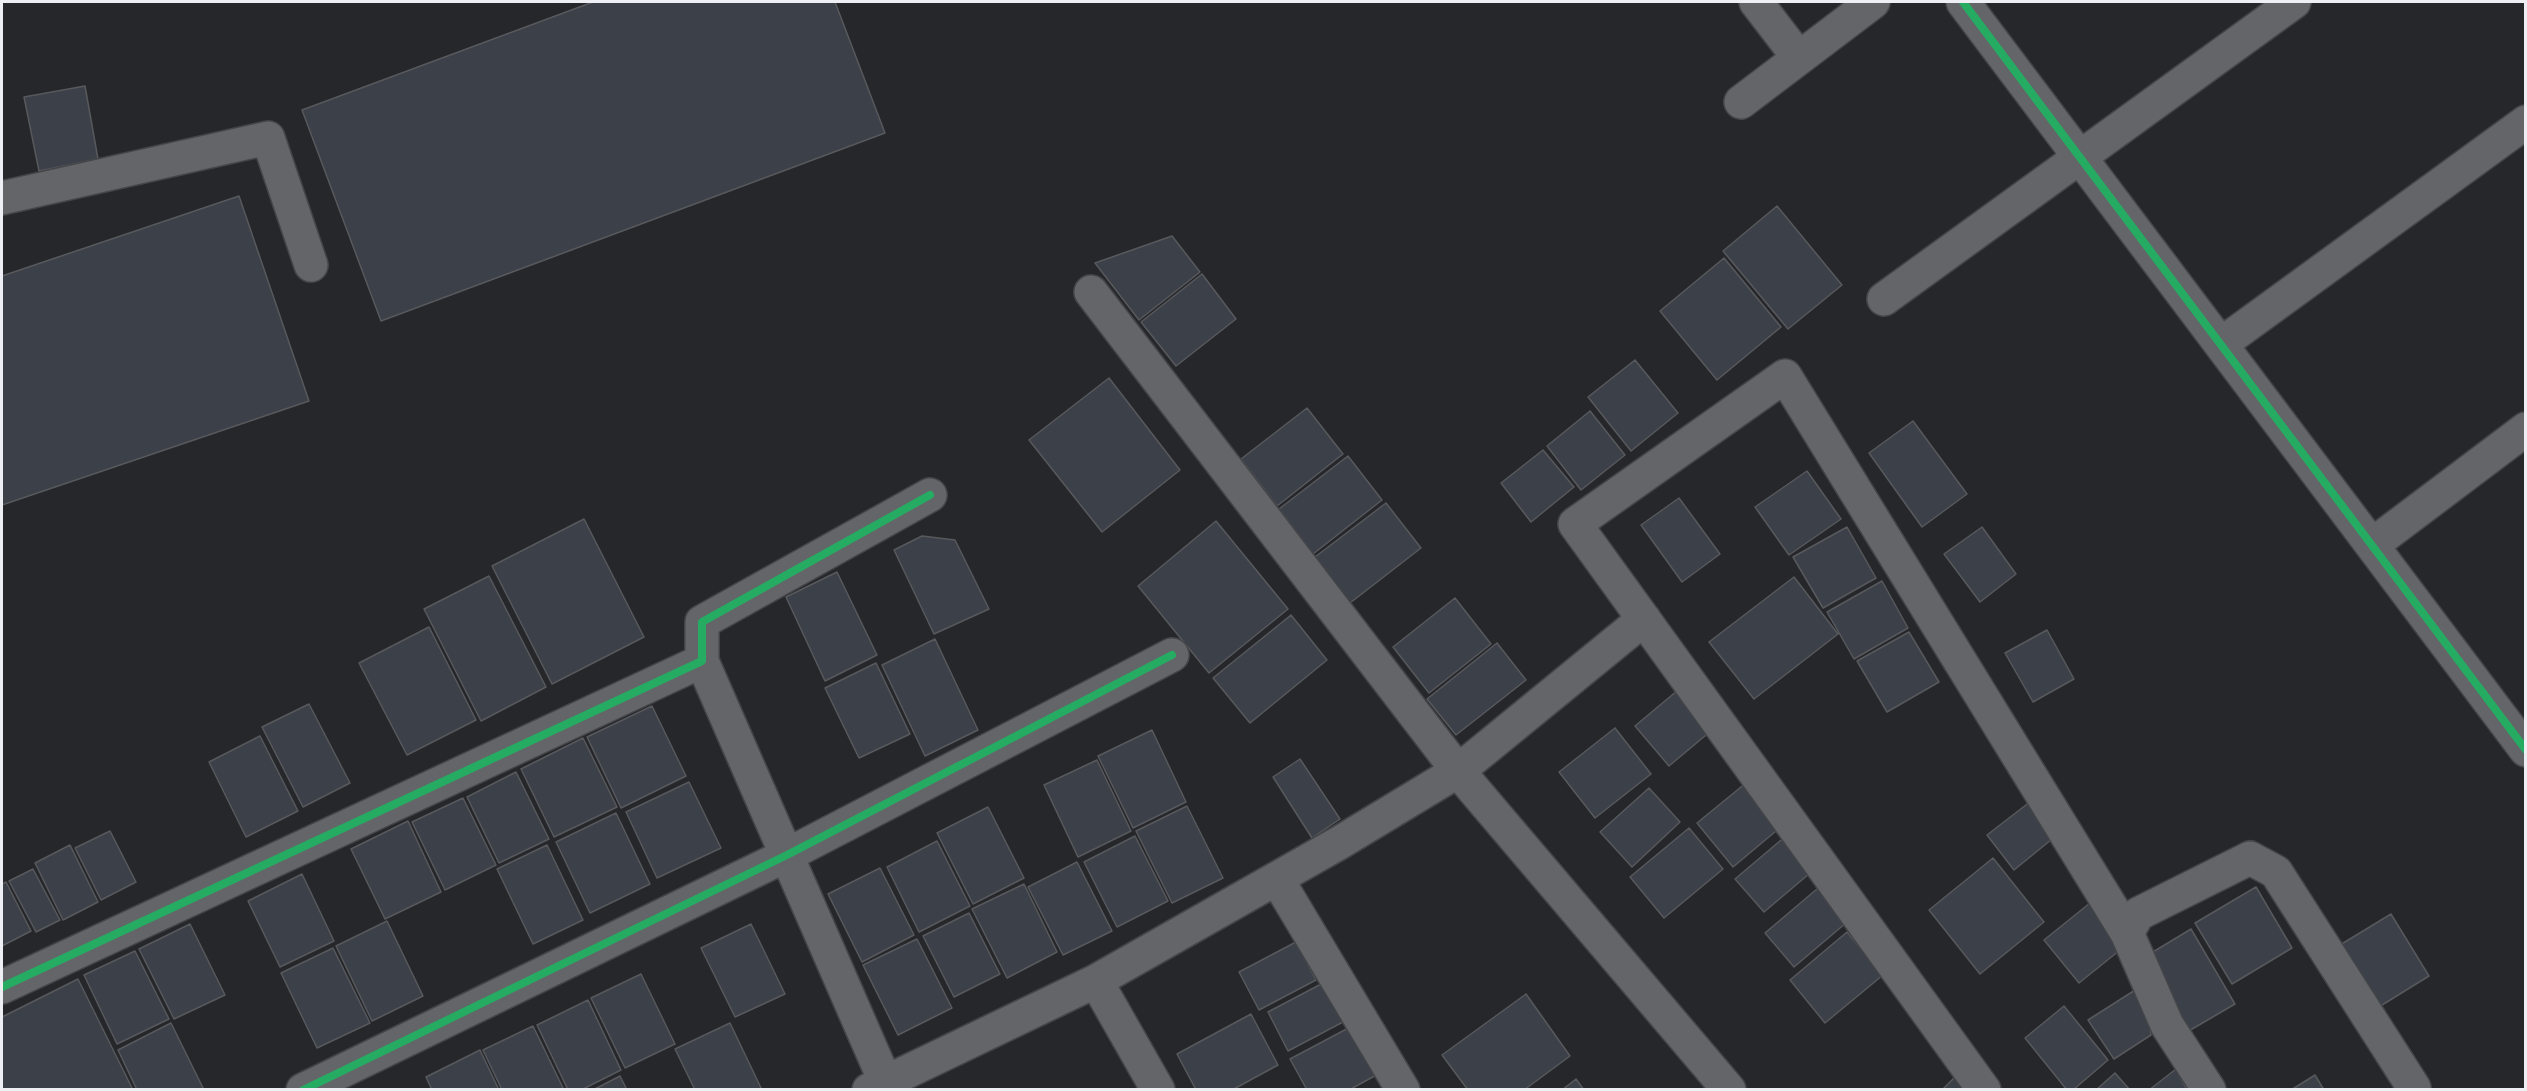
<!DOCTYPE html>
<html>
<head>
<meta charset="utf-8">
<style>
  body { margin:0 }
  #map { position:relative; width:2527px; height:1091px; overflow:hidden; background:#25272b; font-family:Ubuntu,sans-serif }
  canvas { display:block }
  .frame { position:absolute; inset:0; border:3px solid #edeff4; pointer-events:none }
</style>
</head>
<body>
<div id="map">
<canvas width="2527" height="1091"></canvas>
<div class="frame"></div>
</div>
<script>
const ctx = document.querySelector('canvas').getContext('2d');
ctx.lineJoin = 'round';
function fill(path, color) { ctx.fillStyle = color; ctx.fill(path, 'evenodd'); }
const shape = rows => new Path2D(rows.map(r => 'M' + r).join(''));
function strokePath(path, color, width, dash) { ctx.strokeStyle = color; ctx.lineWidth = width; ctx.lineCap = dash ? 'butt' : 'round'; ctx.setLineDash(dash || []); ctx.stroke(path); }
const building = shape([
  [593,2,835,2,885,133,381,321,302,110,593,2],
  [85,86,98,159,39,171,24,97,85,86],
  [239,196,309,401,2,505,2,276,239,196],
  [1777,206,1842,285,1788,329,1723,251,1777,206],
  [1172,236,1200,272,1139,320,1095,263,1172,236],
  [1724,258,1781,327,1717,380,1660,311,1724,258],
  [1202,274,1236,319,1176,366,1141,322,1202,274],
  [1635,360,1678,413,1631,451,1588,397,1635,360],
  [1109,378,1180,470,1102,532,1029,440,1109,378],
  [1307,408,1343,454,1277,506,1241,459,1307,408],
  [1590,411,1625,455,1581,490,1547,446,1590,411],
  [1913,421,1967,494,1922,527,1869,453,1913,421],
  [1543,450,1574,487,1531,522,1501,483,1543,450],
  [1348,456,1382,500,1313,554,1279,509,1348,456],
  [1807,471,1841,519,1789,555,1755,507,1807,471],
  [1679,498,1720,554,1682,582,1641,525,1679,498],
  [1386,503,1421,548,1350,603,1315,557,1386,503],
  [584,519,644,637,552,684,492,566,584,519],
  [1216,521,1288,609,1209,673,1138,586,1216,521],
  [1847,527,1876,578,1823,608,1793,557,1847,527],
  [1982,527,2016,574,1980,602,1944,554,1982,527],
  [922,536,955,540,989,609,934,634,894,550,922,536],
  [837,572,877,655,825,681,786,597,837,572],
  [489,576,546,687,481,721,424,609,489,576],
  [1794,577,1838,634,1754,699,1709,642,1794,577],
  [1882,581,1908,628,1854,659,1827,612,1882,581],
  [1455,598,1491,644,1429,693,1393,647,1455,598],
  [1291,615,1327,660,1250,723,1213,678,1291,615],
  [429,627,476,720,407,755,359,663,429,627],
  [2047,630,2074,679,2033,702,2005,653,2047,630],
  [1909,632,1939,682,1887,712,1857,661,1909,632],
  [935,639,978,730,925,756,882,665,935,639],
  [1497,643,1526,680,1456,735,1427,699,1497,643],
  [876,663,910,734,859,758,825,688,876,663],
  [1678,690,1712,730,1669,766,1635,726,1678,690],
  [309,704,350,783,303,807,262,727,309,704],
  [652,706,686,776,621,808,587,737,652,706],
  [1615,728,1651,774,1595,818,1559,772,1615,728],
  [1152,730,1186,802,1133,828,1098,756,1152,730],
  [260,736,298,811,246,837,209,762,260,736],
  [583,738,617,807,554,837,521,769,583,738],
  [1300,759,1340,819,1312,838,1273,777,1300,759],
  [1097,760,1131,831,1078,857,1044,785,1097,760],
  [516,772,549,839,499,863,467,797,516,772],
  [1752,778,1788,821,1733,867,1697,823,1752,778],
  [689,782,721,848,657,878,626,812,689,782],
  [1649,788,1680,822,1632,867,1600,832,1649,788],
  [463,798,496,865,445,890,412,822,463,798],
  [2031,801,2057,835,2014,870,1987,835,2031,801],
  [1187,806,1223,878,1172,903,1136,831,1187,806],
  [988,807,1024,878,973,904,937,833,988,807],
  [616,813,650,884,590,913,556,842,616,813],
  [408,821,441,892,385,919,351,849,408,821],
  [1689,828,1723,869,1664,918,1630,877,1689,828],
  [110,831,136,882,101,900,75,848,110,831],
  [1787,835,1816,868,1764,912,1735,879,1787,835],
  [1135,836,1168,901,1117,927,1084,862,1135,836],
  [937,841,970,906,919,932,887,867,937,841],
  [70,845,98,902,63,920,35,863,70,845],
  [547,845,583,920,533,944,497,869,547,845],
  [1993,858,2044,922,1980,974,1929,910,1993,858],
  [1077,862,1112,931,1063,955,1028,887,1077,862],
  [880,868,914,935,862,962,828,894,880,868],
  [33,869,60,920,36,932,9,881,33,869],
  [302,874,334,941,280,967,248,901,302,874],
  [6,882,31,931,2,946,2,884,6,882],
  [1824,883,1853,917,1794,967,1765,933,1824,883],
  [1024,884,1057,952,1007,978,972,909,1024,884],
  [2256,887,2292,948,2232,984,2195,923,2256,887],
  [2090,903,2125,946,2079,983,2044,940,2090,903],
  [969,913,1000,974,954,997,923,936,969,913],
  [2391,914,2429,976,2374,1010,2335,948,2391,914],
  [387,921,423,996,372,1021,336,946,387,921],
  [190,924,225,995,174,1019,139,949,190,924],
  [751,924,785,994,735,1017,701,948,751,924],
  [2191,929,2235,1004,2187,1032,2143,958,2191,929],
  [1847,932,1883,975,1825,1023,1790,980,1847,932],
  [917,939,952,1008,898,1035,863,965,917,939],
  [1296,942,1316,980,1259,1010,1239,972,1296,942],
  [333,948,370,1023,317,1048,281,973,333,948],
  [135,951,169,1019,117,1044,84,975,135,951],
  [641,974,675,1044,625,1068,591,998,641,974],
  [78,979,133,1090,2,1090,2,1017,78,979],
  [1323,983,1343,1022,1288,1051,1268,1012,1323,983],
  [2143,985,2151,1035,2114,1059,2088,1020,2143,985],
  [1526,994,1570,1056,1524,1090,1468,1090,1442,1055,1526,994],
  [588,1000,621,1070,581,1090,568,1090,537,1025,588,1000],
  [2064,1006,2108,1060,2073,1090,2067,1090,2025,1038,2064,1006],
  [1251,1014,1278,1065,1232,1090,1196,1090,1177,1054,1251,1014],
  [171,1023,204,1090,137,1090,118,1050,171,1023],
  [730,1023,762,1090,695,1090,675,1049,730,1023],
  [1354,1025,1380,1073,1349,1090,1307,1090,1290,1059,1354,1025],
  [533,1026,564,1090,502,1090,483,1050,533,1026],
  [480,1050,499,1090,432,1090,426,1077,480,1050],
  [2176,1069,2187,1090,2149,1090,2176,1069],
  [2115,1073,2130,1090,2096,1090,2115,1073],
  [1957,1075,1970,1090,1942,1090,1957,1075],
  [2315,1075,2324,1090,2291,1090,2315,1075],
  [620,1076,627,1090,593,1090,620,1076],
  [1576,1079,1584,1090,1562,1090,1576,1079]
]);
fill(building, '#3c4049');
strokePath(building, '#58595c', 1.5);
const minor = shape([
  [1756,2,1799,58],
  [1963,2,2526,750],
  [1741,102,1873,2],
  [2,198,268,138,311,265],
  [1091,292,1458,771,1729,1090],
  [1884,299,2294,2],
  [2221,344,2526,122],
  [2372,545,2526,429],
  [702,661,885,1081],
  [1277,879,1403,1090],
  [2127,933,2138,914,2250,858,2276,872,2414,1088],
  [1096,981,1158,1090],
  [2,987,702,661,702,622,930,495],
  [303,1090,787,855,1172,655],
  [869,1090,1096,981,1339,843,1458,771,1644,619],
  [1984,1090,1575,524,1785,376,2127,933,2167,1025,2209,1090]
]);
strokePath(minor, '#434548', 36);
strokePath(minor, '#646568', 33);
strokePath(shape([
  [1963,2,2526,750],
  [2,987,702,661,702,622,930,495],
  [303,1090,787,855,1172,655]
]), '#26ab63', 8);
</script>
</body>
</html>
